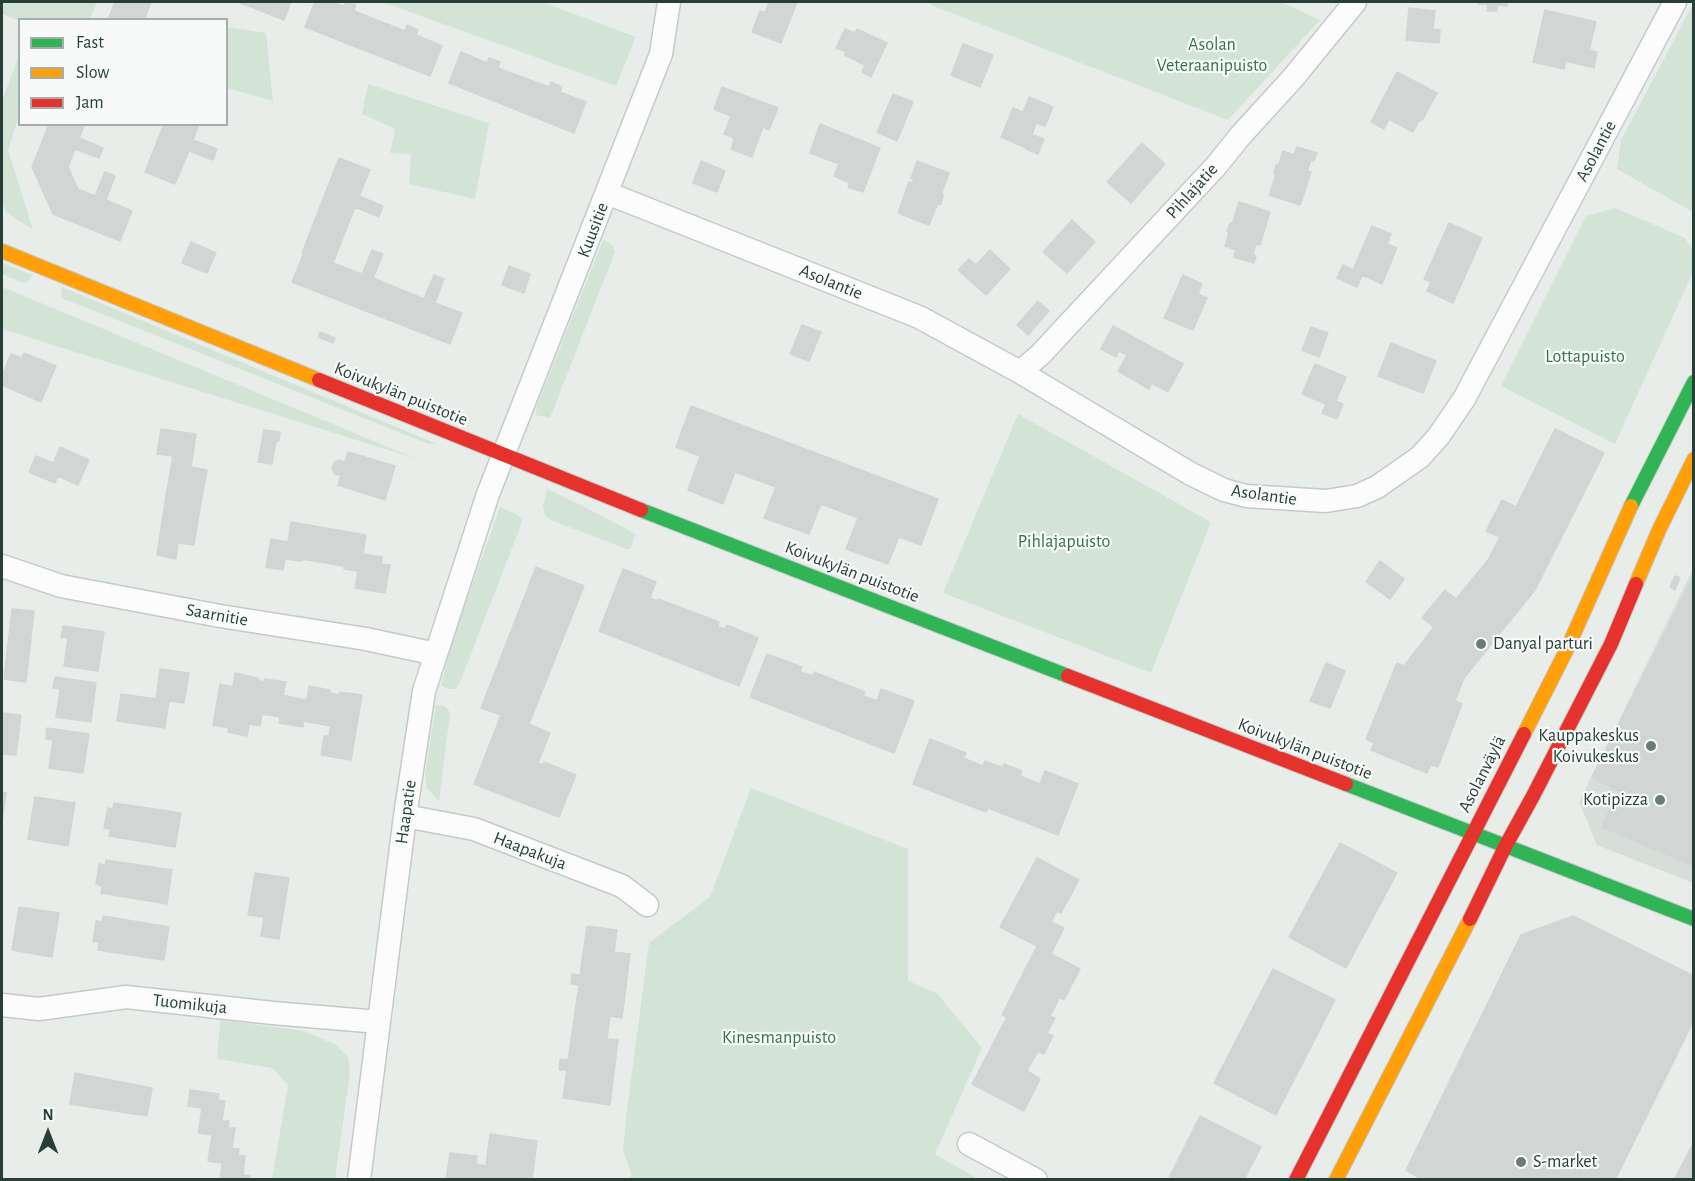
<!DOCTYPE html>
<html>
<head>
<meta charset="utf-8">
<style>
  body { margin:0 }
  #map { position:relative; width:1695px; height:1181px; overflow:hidden; background:#e8edea; font-family:"Alegreya Sans",sans-serif }
  canvas { display:block }
  .frame { position:absolute; inset:0; border:3px solid #273f37; pointer-events:none }
  .legend { position:absolute; left:18px; top:18px; width:210px; height:108px; box-sizing:border-box; background:#f7faf9; border:2px solid #a4afab; margin:0; padding:8px 10px; list-style:none; font-size:18px; color:#273f37 }
  .legend li { display:flex; align-items:center; gap:12px; height:30px }
  .legend b { width:30px; border:2px solid #a4afab }
  .north { position:absolute; left:18px; top:1103px; width:60px; height:60px; -webkit-text-stroke:4px #f7faf9; paint-order:stroke; rotate:0deg; font-size:16px; font-weight:700; line-height:24px; text-align:center; color:#273f37 }
  .north::after { content:''; display:block; margin:auto; width:21px; height:27px; background:#273f37; clip-path:polygon(50% 0,100% 100%,50% 72%,0 100%) }
</style>
</head>
<body>
<div id="map">
<canvas width="1695" height="1181"></canvas>
<div class="frame"></div>
<ul class="legend">
<li><b style="height:8px;background:#30b455"></b>Fast</li>
<li><b style="height:8px;background:#ff9f0a"></b>Slow</li>
<li><b style="height:8px;background:#e5322d"></b>Jam</li>
</ul>
<div class="north">N</div>
</div>
<script>
const ctx = document.querySelector('canvas').getContext('2d');
ctx.lineJoin = 'round';
function fill(path, color) { ctx.fillStyle = color; ctx.fill(path, 'evenodd'); }
const shape = rows => new Path2D(rows.map(r => 'M' + r).join(''));
function strokePath(path, color, width, dash) { ctx.strokeStyle = color; ctx.lineWidth = width; ctx.lineCap = dash ? 'butt' : 'round'; ctx.setLineDash(dash || []); ctx.stroke(path); }
function drawText(font, color, halo, rows, align = 'center') {
  ctx.font = font + ' "Alegreya Sans",sans-serif'; ctx.lineWidth = 4.5; ctx.setLineDash([]); ctx.textBaseline = 'middle'; ctx.strokeStyle = halo; ctx.fillStyle = color; for (const [text, x, y, turn = 0] of rows) {
    ctx.save(); ctx.translate(x, y); ctx.rotate((+turn || 0) * Math.PI / 180); ctx.textAlign = isNaN(turn) ? turn : align; if (halo) ctx.strokeText(text, 0, 0); ctx.fillText(text, 0, 0); ctx.restore();
  }
}
fill(shape([
  [1693,569,1693,883,1597,845,1579,802]
]), '#d7deda');
fill(shape([
  [2,2,97,2,90,19,20,20,19,21,2,14],
  [382,2,542,2,636,37,616,86],
  [931,2,1281,2,1320,20,1228,120,931,5],
  [1693,4,1693,212,1617,169,1621,140],
  [227,27,266,33,273,101,227,88],
  [19,55,19,116,8,150,33,230,5,211,2,198,2,101],
  [368,84,489,123,475,199,409,184,411,154,390,153,395,129,362,114],
  [1615,208,1685,238,1693,250,1694,270,1615,444,1501,386,1586,216],
  [603,240,612,244,615,252,550,418,535,415,537,405],
  [2,263,32,275,27,282,23,283,2,274],
  [2,287,41,303,417,459,2,329],
  [62,287,437,444,429,444,406,435,64,299,61,296],
  [1018,414,1211,522,1151,673,943,593],
  [547,489,581,505,636,534,630,549,626,549,551,520,545,515,543,506],
  [500,507,518,515,522,519,521,525,459,685,455,689,448,689,441,686,452,640],
  [436,705,444,706,448,709,450,714,439,801,427,788,425,774],
  [751,788,908,849,908,981,937,993,982,1048,935,1154,978,1179,630,1179,631,1173,623,1151,626,1117,649,943,710,897],
  [220,1020,304,1031,336,1045,348,1057,350,1073,335,1179,272,1179,288,1085,272,1068,217,1059]
]), '#d3e4d7');
const building = shape([
  [115,2,151,2,144,20,108,20,115,2],
  [238,2,291,2,284,20,238,2],
  [315,2,331,2,343,6,347,2,356,5,354,11,405,31,407,25,418,30,416,35,442,46,430,76,305,27,315,2],
  [769,2,797,2,781,43,752,32,760,11,765,13,769,2],
  [1478,2,1507,2,1507,6,1497,5,1497,11,1487,11,1488,4,1478,4,1478,2],
  [1409,8,1435,11,1433,29,1440,30,1439,43,1406,40,1409,8],
  [1545,10,1596,22,1589,50,1597,52,1594,68,1566,61,1564,69,1533,62,1545,10],
  [845,29,855,33,857,29,887,43,871,77,862,72,865,65,845,55,846,52,836,48,845,29],
  [963,44,993,55,980,87,951,75,963,44],
  [461,52,487,63,489,58,500,62,498,68,549,87,551,82,562,87,560,92,586,102,574,133,449,83,461,52],
  [1397,72,1437,93,1423,119,1419,121,1413,132,1389,119,1384,129,1371,122,1397,72],
  [722,87,778,108,769,130,763,127,752,157,731,149,734,141,732,137,724,134,731,116,714,109,722,87],
  [893,94,913,102,897,141,877,132,893,94],
  [1029,97,1053,107,1045,126,1036,123,1032,135,1044,139,1038,154,1026,149,1026,148,1001,137,1013,108,1023,112,1029,97],
  [49,124,85,124,79,138,103,148,99,158,75,149,68,167,78,189,95,196,105,172,115,176,106,200,132,211,120,241,53,214,32,167,49,124],
  [164,124,199,124,193,140,217,149,213,160,189,151,175,184,145,172,164,124],
  [820,124,880,148,863,192,848,187,850,183,834,176,839,164,810,153,820,124],
  [1142,143,1165,164,1131,203,1107,182,1142,143],
  [1297,147,1317,153,1314,161,1311,160,1307,171,1311,172,1300,205,1269,195,1276,175,1274,173,1276,165,1279,164,1283,151,1294,155,1297,147],
  [339,158,370,170,359,196,383,206,379,217,355,207,333,263,362,274,372,250,383,254,373,278,424,299,434,275,444,279,435,303,462,313,450,344,292,282,304,253,302,253,339,158],
  [701,161,725,171,717,192,693,183,701,161],
  [917,161,949,173,942,192,943,196,941,204,937,205,929,225,898,213,909,182,912,183,914,179,911,178,917,161],
  [1239,202,1270,212,1260,245,1256,244,1253,255,1256,256,1254,263,1234,257,1236,250,1225,246,1229,233,1227,231,1230,223,1233,222,1239,202],
  [1072,220,1095,242,1067,273,1043,252,1072,220],
  [1449,223,1482,238,1453,303,1427,291,1431,282,1424,279,1449,223],
  [1372,226,1391,234,1387,244,1397,248,1382,284,1362,275,1357,287,1337,278,1343,265,1353,270,1372,226],
  [191,242,216,253,207,273,182,263,191,242],
  [990,250,1010,269,986,295,958,270,969,259,976,265,990,250],
  [509,266,530,274,524,293,502,285,509,266],
  [1183,275,1202,284,1198,294,1207,298,1193,330,1164,318,1183,275],
  [1038,301,1049,311,1028,335,1017,325,1038,301],
  [802,325,821,332,809,361,790,354,802,325],
  [1113,326,1183,364,1168,392,1152,383,1149,389,1118,371,1127,355,1119,351,1116,357,1101,349,1113,326],
  [1311,327,1328,333,1319,357,1302,350,1311,327],
  [320,332,335,338,333,343,318,337,320,332],
  [1391,343,1436,361,1423,393,1378,376,1391,343],
  [24,353,56,366,41,402,2,385,2,376,11,354,22,358,24,353],
  [1315,364,1346,377,1336,401,1343,404,1337,419,1322,413,1326,404,1302,394,1315,364],
  [691,406,938,499,921,545,899,537,888,564,846,549,858,518,821,504,809,534,764,518,776,487,735,472,723,504,688,490,700,456,676,447,691,406],
  [161,429,196,434,191,467,207,470,200,508,165,502,173,456,157,454,161,429],
  [1555,429,1604,453,1535,590,1464,678,1455,701,1462,704,1438,767,1431,765,1427,773,1371,750,1374,743,1366,739,1397,663,1404,666,1434,627,1422,618,1445,590,1456,599,1488,560,1500,537,1486,531,1502,500,1516,507,1555,429],
  [264,430,280,432,279,441,276,441,272,464,258,462,264,430],
  [60,447,89,460,78,485,58,476,55,483,29,472,36,456,53,463,60,447],
  [348,452,395,466,385,500,338,485,341,475,335,474,332,469,334,463,339,460,345,462,348,452],
  [165,502,200,508,194,545,178,543,176,559,157,555,165,502],
  [291,522,366,535,363,554,382,557,381,564,390,565,385,593,355,588,358,571,344,569,344,566,302,559,302,561,285,559,283,570,266,567,271,539,288,542,291,522],
  [1380,561,1404,579,1390,599,1366,582,1380,561],
  [536,567,584,586,529,724,550,733,538,763,543,765,544,762,576,775,559,817,474,784,501,715,481,708,536,567],
  [623,569,656,582,650,598,658,601,658,599,719,622,718,627,725,629,727,625,758,638,739,686,599,631,623,569],
  [1675,576,1680,578,1675,590,1670,587,1675,576],
  [1693,578,1694,578,1694,866,1602,827,1618,791,1592,777,1693,578],
  [12,609,34,611,26,682,4,679,12,609],
  [63,626,104,632,98,671,64,666,68,638,61,637,63,626],
  [767,654,802,667,800,672,813,676,814,672,865,692,863,696,877,701,881,689,914,701,894,753,750,697,767,654],
  [1326,663,1345,671,1330,708,1310,701,1326,663],
  [160,669,189,673,184,703,169,701,165,728,117,721,121,694,156,699,160,669],
  [235,673,258,678,258,680,264,682,265,679,286,682,283,695,295,698,291,725,279,723,280,717,262,714,260,726,249,724,247,736,228,732,229,728,213,725,220,684,233,687,235,673],
  [55,677,96,683,91,722,56,717,60,689,53,688,55,677],
  [309,686,330,690,330,693,339,695,340,692,362,695,351,760,321,755,324,736,329,736,331,726,303,721,303,727,291,725,295,698,307,700,309,686],
  [2,713,21,715,16,755,2,754,2,713],
  [47,728,89,734,83,773,49,768,53,740,46,739,47,728],
  [930,739,966,753,963,758,983,766,985,761,1003,768,1004,764,1022,771,1020,776,1040,784,1045,771,1078,784,1058,835,988,808,986,812,913,784,930,739],
  [2,792,6,793,2,823,2,792],
  [35,797,75,803,68,846,28,839,35,797],
  [114,803,181,813,175,847,109,836,111,829,104,828,108,808,113,809,114,803],
  [1340,843,1397,873,1346,968,1289,937,1340,843],
  [1037,858,1079,880,1061,913,1057,911,1051,922,1064,928,1051,954,1080,969,1064,1000,1060,997,1050,1016,1055,1018,1047,1033,1053,1036,1044,1054,1038,1051,1027,1071,1040,1079,1024,1111,972,1084,1007,1017,1002,1015,1037,946,1000,927,1037,858],
  [106,860,172,870,167,904,101,893,102,886,96,884,99,864,105,865,106,860],
  [255,873,289,878,279,939,261,936,264,917,248,915,255,873],
  [19,907,59,913,52,957,12,950,19,907],
  [103,916,169,927,164,960,98,950,99,942,93,941,96,921,102,922,103,916],
  [1573,916,1694,976,1694,1020,1615,1180,1423,1180,1406,1170,1521,935,1573,916],
  [587,926,617,930,614,952,630,954,622,1018,610,1016,607,1039,618,1040,610,1105,563,1098,567,1070,559,1070,560,1059,568,1060,579,985,571,984,572,974,580,975,587,926],
  [1273,969,1335,1000,1276,1115,1214,1083,1273,969],
  [75,1073,152,1088,147,1116,70,1104,75,1073],
  [190,1090,219,1094,218,1100,225,1101,222,1121,229,1121,228,1128,235,1128,232,1148,239,1149,238,1155,245,1156,243,1175,250,1176,249,1180,220,1180,222,1163,208,1161,212,1135,198,1133,202,1108,188,1106,190,1090],
  [1200,1116,1261,1147,1244,1180,1168,1180,1200,1116],
  [490,1134,537,1141,532,1180,446,1180,450,1153,477,1156,476,1164,486,1166,490,1134],
  [1694,1142,1694,1180,1674,1180,1694,1142]
]);
fill(building, '#d1d5d3');
strokePath(building, '#d1d6d3', 1.5);
const street = shape([
  [607,193,919,317,1020,372,1191,474,1224,490,1246,496,1326,501,1357,496,1377,487,1420,457,1438,437,1464,399,1675,2],
  [1020,372,1041,354,1066,327,1216,166,1241,135,1293,78,1355,2],
  [2,566,61,586,220,616,366,639,436,654],
  [405,816,474,829,622,886,647,905],
  [2,1005,39,1009,126,997,273,1013,379,1022],
  [969,1144,1036,1180],
  [359,1180,405,816,424,691,488,494,661,54,669,2]
]);
const fast = shape([
  [1631,506,1694,382],
  [641,510,1068,676],
  [1346,784,1694,919]
]);
const slow = shape([
  [2,251,319,380],
  [1636,584,1659,530,1694,459],
  [1524,734,1567,649,1631,506],
  [1336,1180,1470,919]
]);
const jam = shape([
  [319,380,641,510],
  [1068,676,1346,784],
  [1470,919,1506,845,1533,796,1611,644,1636,584],
  [1296,1180,1524,734]
]);
strokePath(street, '#c5cac7', 25);
strokePath(fast, '#c5cbc8', 16);
strokePath(slow, '#c5cbc8', 16);
strokePath(jam, '#c5cbc8', 16);
strokePath(street, '#fcfcfc', 22);
strokePath(fast, '#30b455', 14);
strokePath(slow, '#ff9f0a', 14);
strokePath(jam, '#e5322d', 14);
for (const [x, y, r, color] of [
  [1481,644,6,"#6b7c76"],
  [1651,746,6,"#6b7c76"],
  [1660,800,6,"#6b7c76"],
  [1521,1162,6,"#6b7c76"]
]) { const dot = new Path2D(); dot.arc(x, y, r, 0, 2 * Math.PI); ctx.fillStyle = color; ctx.fill(dot); strokePath(dot, '#f7faf9', 2); }
drawText('18px', '#35724a', '#f7faf9', [
  ["Asolan",1212,45],
  ["Veteraanipuisto",1212,66],
  ["Lottapuisto",1585,357],
  ["Pihlajapuisto",1064,542],
  ["Kinesmanpuisto",779,1038]
]);
drawText('18px', '#273f37', '#f7faf9', [
  ["Asolantie",1596,151,-62],
  ["Pihlajatie",1192,191,-48],
  ["Kuusitie",593,230,-69],
  ["Asolantie",831,282,22],
  ["Koivukylän puistotie",401,394,22],
  ["Asolantie",1264,495,8],
  ["Koivukylän puistotie",852,572,21],
  ["Saarnitie",217,615,10],
  ["Koivukylän puistotie",1305,749,21],
  ["Asolanväylä",1482,774,-63],
  ["Haapatie",406,812,-82],
  ["Haapakuja",530,851,21],
  ["Tuomikuja",190,1004,6]
]);
drawText('18px', '#273f37', '#f7faf9', [
  ["Danyal parturi",1493,644],
  ["Kauppakeskus",1639,736,"right"],
  ["Koivukeskus",1639,757,"right"],
  ["Kotipizza",1648,800,"right"],
  ["S-market",1533,1162]
], 'left');
</script>
</body>
</html>
